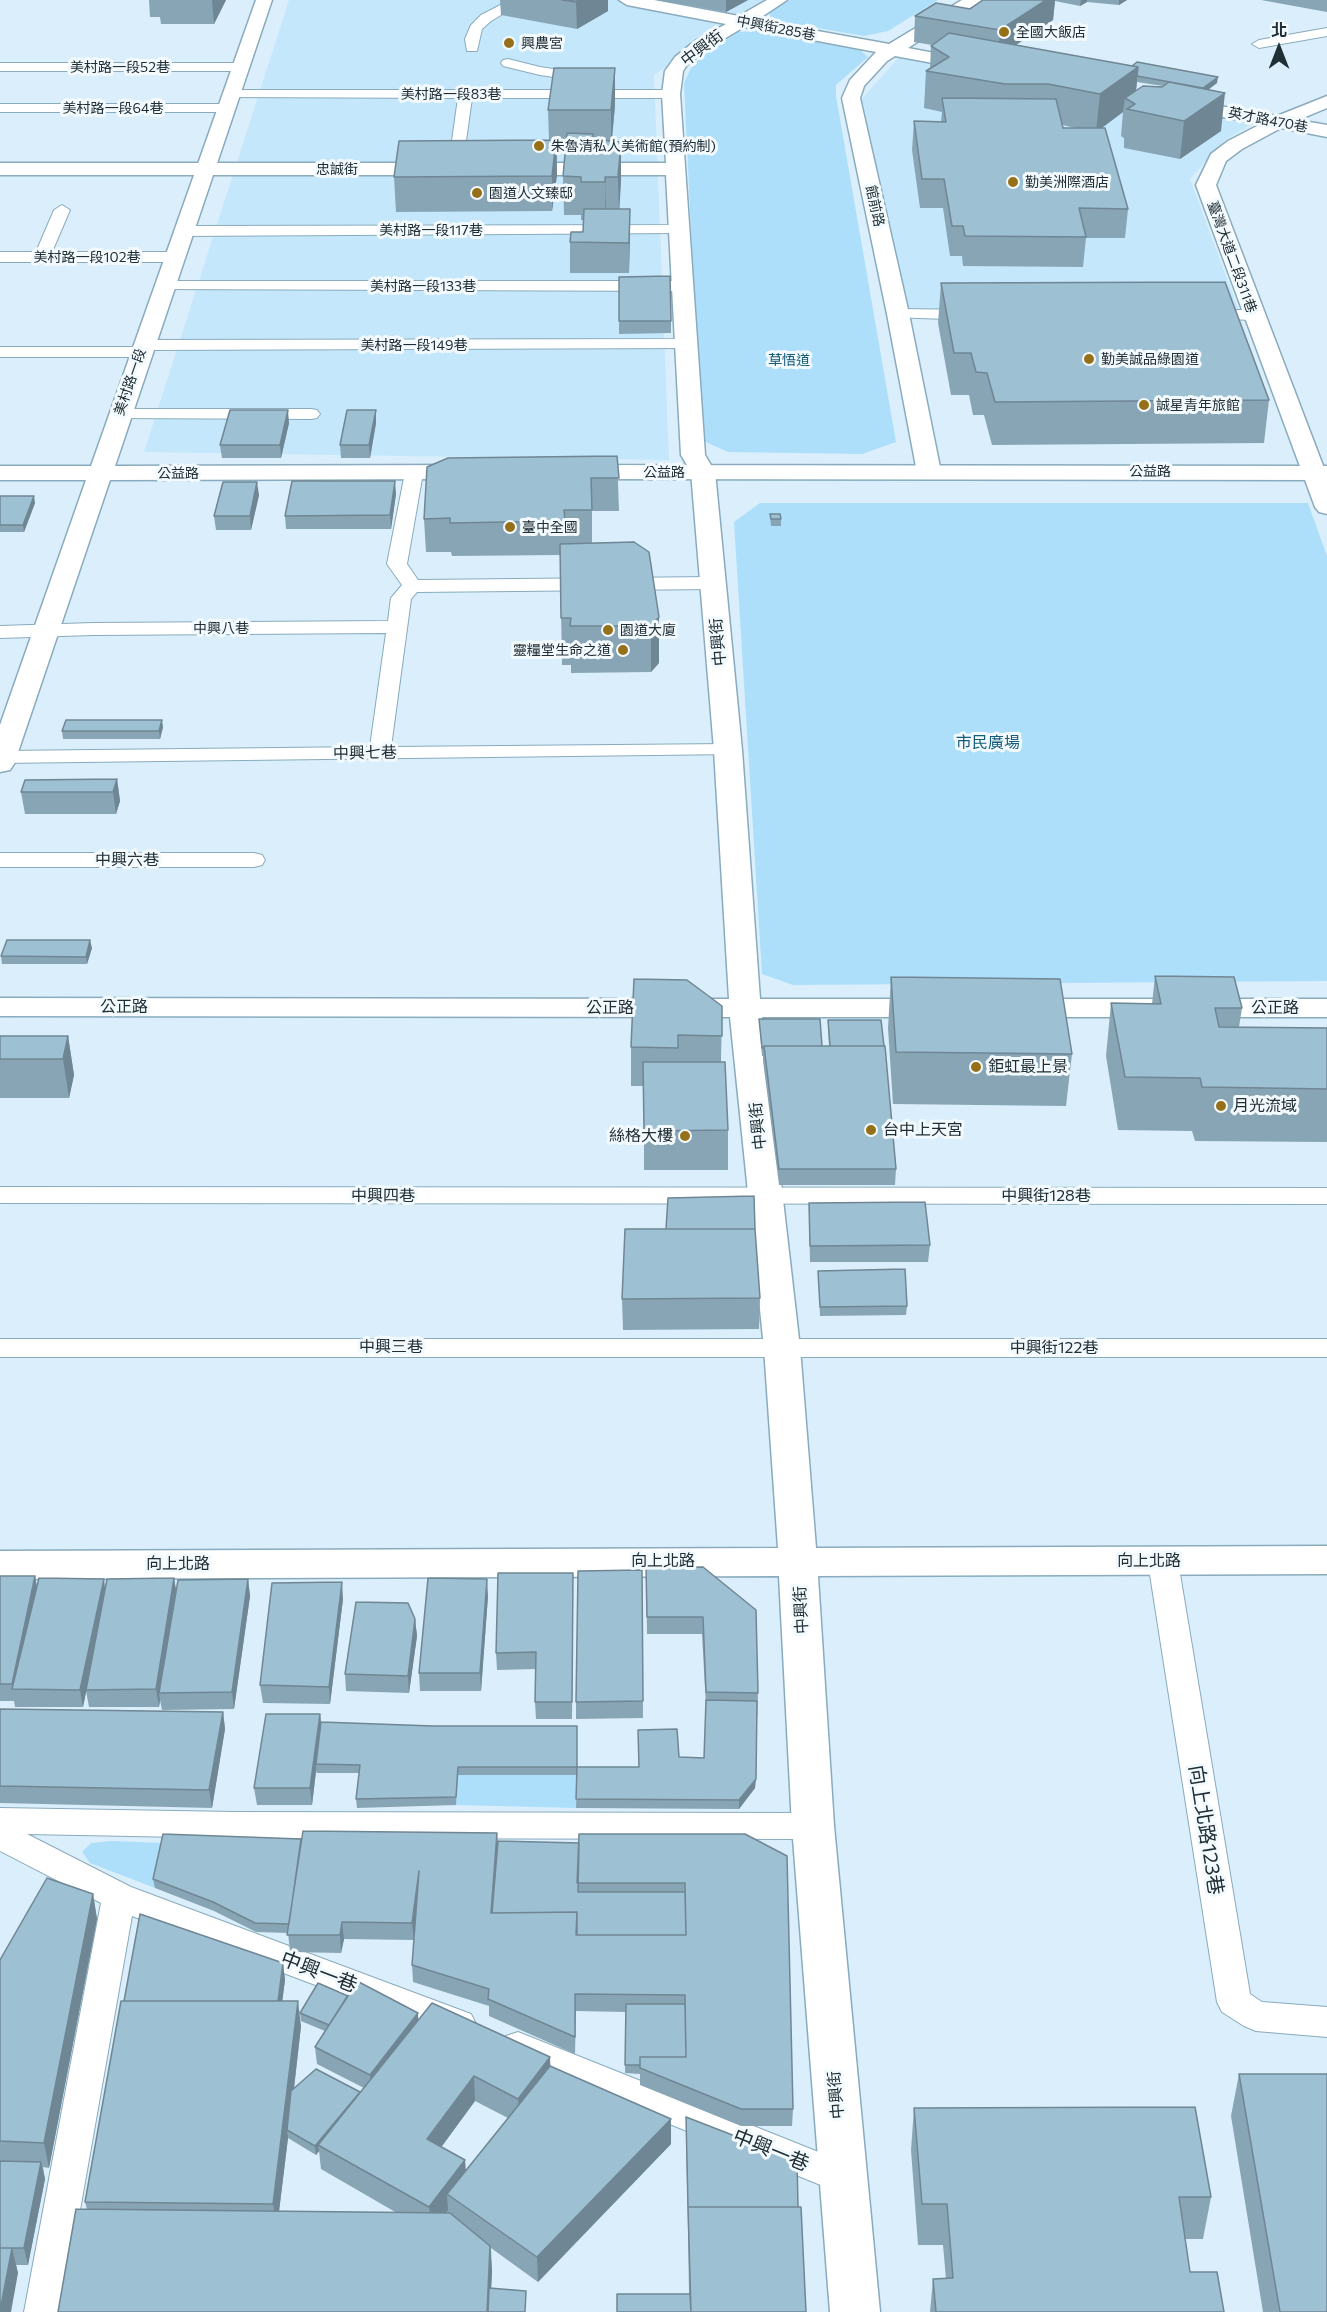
<!DOCTYPE html>
<html>
<head>
<meta charset="utf-8">
<style>
  body { margin:0 }
  #map { position:relative; width:1327px; height:2312px; overflow:hidden; background:#daeffb; font-family:Commissioner,"Noto Sans TC",sans-serif }
  canvas { display:block }
  .north { position:absolute; left:1249px; top:18px; width:60px; height:60px; -webkit-text-stroke:4px #f3fafd; paint-order:stroke; rotate:0deg; font-size:16px; font-weight:700; line-height:24px; text-align:center; color:#202e35 }
  .north::after { content:''; display:block; margin:auto; width:21px; height:27px; background:#202e35; clip-path:polygon(50% 0,100% 100%,50% 72%,0 100%) }
</style>
</head>
<body>
<div id="map">
<canvas width="1327" height="2312"></canvas>
<div class="north">北</div>
</div>
<script>
const ctx = document.querySelector('canvas').getContext('2d');
ctx.lineJoin = 'round';
function fill(path, color) { ctx.fillStyle = color; ctx.fill(path, 'evenodd'); }
const shape = rows => new Path2D(rows.map(r => 'M' + r).join(''));
function strokePath(path, color, width, dash) { ctx.strokeStyle = color; ctx.lineWidth = width; ctx.lineCap = dash ? 'butt' : 'round'; ctx.setLineDash(dash || []); ctx.stroke(path); }
function drawText(font, color, halo, rows, align = 'center') {
  ctx.font = font + ' Commissioner,"Noto Sans TC",sans-serif'; ctx.lineWidth = 6; ctx.setLineDash([]); ctx.textBaseline = 'middle'; ctx.strokeStyle = halo; ctx.fillStyle = color; for (const [text, x, y, turn = 0] of rows) {
    ctx.save(); ctx.translate(x, y); ctx.rotate((+turn || 0) * Math.PI / 180); ctx.textAlign = isNaN(turn) ? turn : align; if (halo) ctx.strokeText(text, 0, 0); ctx.fillText(text, 0, 0); ctx.restore();
  }
}
fill(shape([
  [289,0,770,0,654,75,669,460,144,452],
  [900,56,1254,123,1225,140,1190,179,1239,311,907,310,861,100]
]), '#c5e7fb');
fill(shape([
  [790,0,938,0,888,31,864,36,770,20,770,11],
  [762,31,860,50,868,57,836,85,836,96,896,442,862,454,728,452,701,440,684,83,691,68,702,56,727,39,738,32],
  [760,503,1308,503,1327,556,1327,981,793,985,762,974,734,522],
  [458,1775,577,1775,576,1808,456,1805],
  [112,1841,165,1843,155,1888,90,1863,82,1852,91,1843]
]), '#addffb');
const lane = shape([
  [510,0,526,0,491,21,482,29,477,51,467,51,465,39,471,25,481,15,510,0],
  [1327,28,1327,36,1259,48,1252,44,1259,40,1327,28],
  [508,59,540,67,587,74,594,78,587,82,540,75,503,66,501,63,503,60,508,59],
  [0,63,239,63,246,67,239,71,0,71,0,63],
  [230,90,671,90,678,94,671,98,472,98,462,169,455,173,448,169,458,98,225,97,223,94,230,90],
  [0,104,225,104,232,108,225,112,0,112,0,104],
  [62,205,70,210,52,252,174,252,182,257,174,262,0,262,0,252,36,252,54,210,62,205],
  [679,225,684,227,687,230,684,233,183,236,175,231,183,226,679,225],
  [163,281,682,281,690,286,682,291,157,289,155,286,157,283,163,281],
  [898,309,973,310,981,315,973,320,892,317,890,314,898,309],
  [1202,310,1253,310,1261,315,1253,320,1196,318,1194,315,1202,310],
  [686,339,692,340,694,344,692,348,148,350,147,356,141,357,0,357,0,347,136,347,137,341,143,340,686,339],
  [119,409,311,409,317,410,320,414,317,418,311,419,113,418,110,414,113,410,119,409],
  [414,468,420,469,423,473,407,564,418,580,713,577,720,579,723,583,720,587,713,589,417,592,411,599,391,747,728,744,735,746,739,750,735,754,0,763,0,751,3,751,370,747,386,633,93,635,0,638,0,626,93,623,388,621,391,598,402,585,387,564,405,473,408,469,414,468],
  [0,853,254,853,262,855,265,860,262,865,254,867,0,867,0,853],
  [0,1187,1327,1188,1327,1204,0,1203,0,1187],
  [0,1339,1327,1339,1327,1357,0,1357,0,1339],
  [1163,1551,1174,1554,1178,1562,1250,1994,1262,2002,1327,2007,1327,2037,1256,2031,1244,2026,1222,2012,1217,2002,1148,1562,1152,1554,1163,1551],
  [0,1808,235,1812,813,1813,825,1817,829,1826,825,1835,813,1839,235,1838,27,1834,131,1887,471,2014,476,2024,471,2034,459,2039,132,1916,62,2312,24,2312,101,1903,0,1851,0,1808],
  [518,2032,856,2167,861,2178,856,2189,843,2194,506,2058,500,2047,506,2036,518,2032]
]);
const street = shape([
  [619,0,654,0,739,16,767,0,787,0,757,20,889,44,962,0,982,0,908,48,982,62,985,66,982,70,976,71,895,56,887,61,864,86,860,98,909,314,941,472,937,477,929,479,921,477,917,472,887,314,842,98,850,80,876,52,744,27,707,49,687,65,683,71,680,94,705,455,715,472,742,750,760,999,934,999,945,1001,949,1008,945,1015,934,1017,762,1017,800,1348,816,1548,1327,1546,1327,1574,818,1576,834,1826,880,2312,830,2312,792,1826,779,1576,0,1579,0,1551,778,1548,764,1348,730,1017,0,1016,0,998,729,999,714,750,691,472,681,455,666,175,512,175,505,173,502,169,505,165,512,163,666,163,662,94,665,71,675,57,695,41,726,24,627,5,619,0],
  [1327,96,1327,108,1298,120,1327,125,1327,137,1281,128,1242,149,1226,161,1216,185,1327,476,1327,514,1319,512,1315,507,1196,185,1211,154,1228,141,1261,124,1180,109,1174,108,1171,104,1174,100,1180,99,1277,116,1327,96],
  [0,163,439,163,446,165,449,169,446,173,439,175,0,175,0,163],
  [1019,999,1327,999,1327,1017,1019,1017,1008,1015,1004,1008,1008,1001,1019,999]
]);
const secondary = shape([
  [256,0,272,0,115,466,472,465,480,467,484,472,480,477,472,479,110,480,14,764,10,770,0,772,0,725,86,480,0,480,0,466,91,466,256,0],
  [575,465,1327,466,1327,480,575,479,567,477,563,472,567,467,575,465]
]);
strokePath(lane, '#89abbd', 2);
strokePath(street, '#89abbd', 3);
strokePath(secondary, '#89abbd', 3);
fill(lane, '#fff');
fill(street, '#fff');
fill(secondary, '#fff');
fill(shape([
  [149,0,226,0,214,24,161,24,160,17,150,17],
  [500,0,608,0,608,11,577,29,501,15],
  [657,0,748,0,726,12],
  [983,0,1127,0,1119,5,1087,2,1080,6,1055,1,1053,20,1016,45,1217,83,1208,90,1221,131,1180,159,1124,148,1124,138,1121,136,1123,112,1102,128,1128,209,1125,238,1086,238,1083,267,963,266,962,256,950,256,943,208,920,208,912,150,914,121,941,122,942,112,924,108,926,71,930,68,931,46,932,45,914,42,915,16,970,9],
  [1137,82,1163,86,1136,91],
  [1063,125,1075,128,1063,128],
  [1261,0,1327,0,1327,12],
  [615,68,615,105,612,141,621,142,621,180,619,209,630,209,629,273,570,273,570,242,583,232,584,220,581,220,581,215,564,215,563,176,566,147,557,147,557,175,552,211,396,212,394,177,549,140,548,110],
  [619,277,671,321,671,333,619,334],
  [941,283,1269,400,1264,443,992,445,984,415,973,415,969,395,951,395,938,323],
  [376,410,376,423,370,458,341,458,340,445],
  [289,423,281,458,222,458,220,445],
  [617,456,619,511,592,511,592,543,634,542,659,663,651,672,571,673,571,665,562,665,560,555,452,556,451,552,426,552,424,519],
  [396,494,391,529,286,529,285,516],
  [259,495,251,530,216,530,214,516],
  [0,496,35,503,24,532,0,532],
  [770,514,781,519,781,526,771,526],
  [163,727,160,739,63,739,62,731],
  [117,779,120,801,116,814,25,814,21,792],
  [92,948,87,964,2,964,1,956],
  [1155,976,1242,1008,1239,1027,1327,1028,1327,1142,1195,1141,1192,1131,1118,1130,1106,1056,1111,1003,1152,1004],
  [891,977,1072,1054,1066,1106,893,1104,888,1028],
  [722,1006,721,1062,728,1130,728,1170,644,1170,644,1086,631,1086,631,1047],
  [759,1019,822,1046,829,1046,828,1020,896,1169,895,1185,779,1185,763,1061,763,1056,762,1056],
  [0,1036,68,1036,74,1075,69,1098,0,1098],
  [809,1203,930,1245,928,1262,810,1262,809,1219],
  [755,1229,760,1298,759,1329,623,1330,622,1299],
  [818,1271,907,1306,906,1315,820,1316],
  [703,1567,758,1693,755,1788,739,1809,576,1808,577,1775,458,1775,456,1805,357,1808,356,1799,359,1773,317,1773,316,1771,312,1805,257,1805,254,1788,320,1714,321,1722,577,1767,639,1767,679,1757,704,1758,706,1707,702,1634,647,1634,646,1568],
  [642,1570,643,1718,576,1719,576,1702],
  [0,1576,35,1576,37,1587,105,1588,174,1578,176,1591,248,1579,250,1596,234,1709,162,1710,160,1700,159,1707,89,1707,86,1691,83,1707,15,1707,14,1701,0,1701],
  [573,1590,572,1719,536,1719,535,1702,536,1669,497,1670,496,1653],
  [488,1596,481,1691,420,1691,419,1673],
  [343,1599,330,1704,263,1703,260,1685],
  [415,1619,417,1636,409,1693,346,1691,345,1674],
  [0,1709,223,1712,225,1729,212,1808,0,1803],
  [745,1834,793,2109,792,2126,741,2126,640,2085,640,2074,625,2073,626,2012,576,2011,575,2054,489,2016,489,2006,413,1982,412,1965,414,1940,344,1939,341,1953,290,1952,288,1933,256,1932,214,1911,155,1888,153,1879,301,1839,579,1843],
  [93,1894,97,1919,49,2168,43,2167,45,2179,28,2265,16,2265,18,2273,0,2312,0,1960],
  [283,1963,285,1980,282,2001,301,2026,294,2089,360,2092,364,2088,317,2064,315,2047,325,2031,301,2021,300,2013,348,1996,418,2013,418,2020,550,2057,550,2066,671,2144,538,2282,491,2248,492,2271,491,2288,526,2308,87,2209,85,2202,124,2001],
  [475,2101,508,2118,466,2170,441,2147],
  [288,2138,316,2155,319,2151,321,2169,397,2213,279,2211],
  [1239,2074,1327,2312,1263,2312,1231,2116],
  [914,2108,1211,2197,1203,2239,1185,2239,1190,2272,1224,2312,930,2312,933,2279,946,2279,943,2245,918,2245,911,2150],
  [686,2134,798,2207,689,2294,688,2231]
]), '#88a5b5');
fill(shape([
  [212,0,226,0,214,24],
  [581,0,608,0,608,11,577,29,576,2],
  [726,0,748,0,726,12],
  [1046,0,1055,0,1053,20,998,57,1000,30],
  [1081,0,1087,0,1087,2,1080,6],
  [1119,0,1127,0,1119,5],
  [1138,67,1135,104,1125,98,1123,112,1096,132,1100,94],
  [615,68,615,105,611,147,611,110],
  [1218,77,1217,83,1202,94,1203,88],
  [1225,93,1221,131,1180,159,1184,121],
  [556,140,557,175,552,211,552,176],
  [621,142,621,180,619,216,618,177],
  [605,177,606,216,605,221],
  [630,209,630,238,629,273,629,243],
  [288,410,289,423,281,458,280,445],
  [376,410,376,423,370,458,369,445],
  [395,481,396,494,391,529,390,515],
  [257,482,259,495,251,530,250,516],
  [34,496,35,503,24,532,23,525],
  [659,617,659,663,651,672,651,626],
  [162,720,163,727,160,739,159,731],
  [117,779,120,801,116,814,113,792],
  [90,940,92,948,87,964,86,957],
  [68,1036,74,1075,69,1098,63,1059],
  [35,1576,38,1593,13,1690,12,1684],
  [174,1578,177,1595,159,1693,160,1700,159,1707,156,1689],
  [104,1579,106,1596,83,1707,80,1690],
  [248,1579,250,1596,234,1709,232,1692],
  [487,1579,488,1596,481,1691,480,1673],
  [342,1582,343,1599,330,1704,329,1687],
  [415,1619,417,1636,409,1693,408,1676],
  [223,1712,225,1729,212,1808,209,1790],
  [320,1714,322,1731,316,1764,316,1771,312,1805,310,1788],
  [756,1779,755,1788,739,1809,739,1800],
  [497,1833,498,1850,493,1921,491,1913],
  [419,1871,414,1940,412,1923],
  [93,1894,97,1919,49,2168,44,2143],
  [342,1922,344,1939,341,1953,340,1935],
  [283,1963,285,1980,279,2027,276,2010],
  [298,2001,301,2026,289,2131,287,2130,288,2138,277,2228,273,2204],
  [418,2013,419,2030,372,2092,370,2075],
  [550,2057,551,2082,520,2124,518,2099],
  [474,2076,475,2101,429,2164,427,2139],
  [360,2092,318,2145,319,2151,316,2155,315,2146],
  [671,2119,671,2144,538,2282,537,2257],
  [465,2160,467,2185,447,2194,448,2210,432,2232,429,2207],
  [41,2162,45,2179,28,2265,24,2248],
  [490,2246,492,2271,490,2312,487,2312],
  [12,2248,18,2273,11,2312,0,2312]
]), '#6f8694');
const building = shape([
  [562,0,581,0,576,2,562,0],
  [983,0,1046,0,1000,30,915,16,936,3,970,9,983,0],
  [949,33,1138,67,1100,94,1048,84,1005,84,926,71,949,57,931,46,949,33],
  [1137,62,1218,77,1203,88,1137,76,1138,67,1132,66,1137,62],
  [554,68,615,68,611,110,548,110,554,68],
  [1169,82,1225,93,1184,121,1127,109,1135,104,1125,98,1143,86,1162,87,1169,82],
  [942,98,1056,99,1063,128,1105,128,1128,209,1079,208,1086,237,965,236,963,226,952,226,944,179,922,179,914,121,946,122,942,98],
  [567,133,593,134,593,139,621,142,618,177,605,177,605,182,581,182,581,177,563,176,567,133],
  [556,140,552,176,394,177,399,141,556,140],
  [584,209,630,209,629,243,570,242,571,232,583,232,584,209],
  [670,276,671,321,619,321,619,277,670,276],
  [1225,282,1269,400,995,402,987,373,976,372,971,353,954,353,941,283,1225,282],
  [230,410,288,410,280,445,220,445,230,410],
  [347,410,376,410,369,445,340,445,347,410],
  [617,456,619,478,591,478,592,510,564,510,565,521,450,523,450,518,424,519,427,467,448,458,617,456],
  [292,481,395,481,390,515,285,516,292,481],
  [223,482,257,482,250,516,214,516,223,482],
  [0,496,34,496,23,525,0,525,0,496],
  [770,514,780,514,781,519,771,519,770,514],
  [634,542,649,552,659,617,651,626,570,626,571,618,561,618,560,544,634,542],
  [66,720,162,720,159,731,62,731,66,720],
  [117,779,113,792,21,792,25,780,117,779],
  [7,940,90,940,86,957,1,956,7,940],
  [1155,976,1234,977,1242,1008,1215,1008,1219,1027,1327,1028,1327,1089,1202,1087,1200,1078,1125,1077,1111,1003,1161,1004,1155,976],
  [891,977,1060,979,1072,1054,896,1052,891,977],
  [634,979,687,980,722,1006,722,1036,678,1035,678,1048,631,1047,634,979],
  [759,1019,820,1019,822,1046,764,1046,764,1048,762,1048,759,1019],
  [828,1020,881,1020,884,1046,830,1046,828,1020],
  [0,1036,68,1036,63,1059,0,1059,0,1036],
  [764,1046,885,1046,896,1169,779,1169,764,1046],
  [643,1062,725,1062,728,1130,644,1131,643,1062],
  [754,1196,755,1229,666,1229,668,1198,754,1196],
  [925,1202,930,1245,810,1246,809,1203,925,1202],
  [625,1229,755,1229,760,1298,622,1299,625,1229],
  [905,1269,907,1306,820,1307,818,1271,905,1269],
  [703,1567,756,1610,758,1693,706,1692,703,1617,647,1617,646,1568,703,1567],
  [642,1570,643,1701,576,1702,578,1571,642,1570],
  [498,1573,573,1573,572,1702,535,1702,536,1652,496,1653,498,1573],
  [0,1576,35,1576,12,1684,0,1684,0,1576],
  [39,1578,104,1579,80,1690,12,1689,39,1578],
  [174,1578,156,1689,86,1690,107,1579,174,1578],
  [428,1578,487,1579,480,1673,419,1673,428,1578],
  [248,1579,232,1692,159,1693,178,1580,248,1579],
  [342,1582,329,1687,260,1685,272,1583,342,1582],
  [356,1602,408,1603,415,1619,408,1676,345,1674,356,1602],
  [706,1700,757,1701,756,1779,739,1800,576,1799,577,1767,639,1767,638,1730,677,1729,679,1757,704,1758,706,1700],
  [0,1709,223,1712,209,1790,0,1786,0,1709],
  [266,1714,320,1714,310,1788,254,1788,266,1714],
  [321,1722,433,1726,577,1726,577,1767,458,1767,456,1797,356,1799,360,1765,316,1764,321,1722],
  [303,1831,497,1833,491,1913,577,1912,576,1935,686,1935,685,1883,577,1883,579,1834,745,1834,787,1856,793,2109,741,2109,640,2068,640,2057,686,2057,685,1995,575,1994,575,2037,488,1999,489,1989,412,1965,419,1871,412,1923,342,1922,340,1935,287,1935,303,1831],
  [163,1834,301,1839,289,1924,255,1923,213,1902,153,1879,163,1834],
  [498,1841,579,1843,578,1892,685,1892,686,1935,577,1935,577,1912,492,1913,498,1841],
  [47,1878,93,1894,44,2143,0,2141,0,1960,47,1878],
  [140,1914,283,1963,278,2001,124,2001,140,1914],
  [357,1981,418,2013,370,2075,315,2047,357,1981],
  [318,1983,348,1996,329,2025,300,2013,318,1983],
  [121,2001,298,2001,273,2204,85,2202,121,2001],
  [432,2003,550,2057,518,2099,474,2076,427,2139,465,2160,429,2207,318,2145,432,2003],
  [626,2004,685,2004,686,2057,640,2057,640,2065,625,2065,626,2004],
  [550,2066,671,2119,537,2257,447,2194,550,2066],
  [316,2069,360,2092,315,2146,287,2130,291,2091,316,2069],
  [1239,2074,1327,2074,1327,2312,1280,2312,1239,2074],
  [1195,2107,1211,2197,1179,2197,1190,2272,1217,2272,1224,2312,936,2312,933,2279,953,2278,947,2204,922,2204,914,2108,1195,2107],
  [686,2117,797,2160,798,2207,688,2207,686,2117],
  [0,2161,41,2162,24,2248,0,2248,0,2161],
  [688,2207,801,2207,806,2312,691,2312,688,2207],
  [76,2209,450,2213,490,2246,487,2312,58,2312,76,2209],
  [0,2248,12,2248,0,2311,0,2248],
  [489,2288,526,2291,525,2312,488,2312,489,2288],
  [617,2294,690,2294,691,2312,617,2312,617,2294]
]);
fill(building, '#9ec0d3');
strokePath(building, '#6f8694', 1.5);
for (const [x, y, r, color] of [
  [1004,32,6,"#966f19"],
  [509,43,6,"#966f19"],
  [539,146,6,"#966f19"],
  [1013,182,6,"#966f19"],
  [477,193,6,"#966f19"],
  [1089,359,6,"#966f19"],
  [1144,405,6,"#966f19"],
  [510,527,6,"#966f19"],
  [608,630,6,"#966f19"],
  [623,650,6,"#966f19"],
  [976,1067,6,"#966f19"],
  [1221,1106,6,"#966f19"],
  [871,1130,6,"#966f19"],
  [685,1136,6,"#966f19"]
]) { const dot = new Path2D(); dot.arc(x, y, r, 0, 2 * Math.PI); ctx.fillStyle = color; ctx.fill(dot); strokePath(dot, '#f3fafd', 2); }
drawText('14px', '#202e35', '#f3fafd', [
  ["中興街285巷",776,28,11],
  ["美村路一段52巷",120,67],
  ["美村路一段83巷",451,94],
  ["美村路一段64巷",113,108],
  ["英才路470巷",1268,120,11],
  ["忠誠街",337,169],
  ["館前路",875,206,78],
  ["美村路一段117巷",431,230],
  ["美村路一段102巷",87,257],
  ["臺灣大道二段311巷",1232,257,70],
  ["美村路一段133巷",423,286],
  ["美村路一段149巷",414,345],
  ["美村路一段",130,382,-71],
  ["公益路",1150,471],
  ["公益路",664,472],
  ["公益路",178,473],
  ["中興八巷",221,628]
]);
drawText('14px', '#202e35', '#f3fafd', [
  ["全國大飯店",1016,32],
  ["興農宮",521,43],
  ["朱魯清私人美術館(預約制)",551,146],
  ["勤美洲際酒店",1025,182],
  ["園道人文臻邸",489,193],
  ["勤美誠品綠園道",1101,359],
  ["誠星青年旅館",1156,405],
  ["臺中全國",522,527],
  ["園道大廈",620,630],
  ["靈糧堂生命之道",611,650,"right"]
], 'left');
drawText('14px', '#155c7a', '#f3fafd', [
  ["草悟道",789,360]
]);
drawText('16px', '#202e35', '#f3fafd', [
  ["中興街",702,48,-37],
  ["中興街",718,642,-95],
  ["中興七巷",365,753,-1],
  ["中興六巷",127,860],
  ["公正路",124,1007],
  ["公正路",610,1008],
  ["公正路",1275,1008],
  ["中興街",758,1126,-96],
  ["中興四巷",383,1196],
  ["中興街128巷",1046,1196],
  ["中興三巷",391,1347],
  ["中興街122巷",1054,1348],
  ["向上北路",663,1561],
  ["向上北路",1149,1561],
  ["向上北路",178,1564],
  ["中興街",801,1610,-93],
  ["中興街",836,2095,-95]
]);
drawText('16px', '#155c7a', '#f3fafd', [
  ["市民廣場",988,743]
]);
drawText('16px', '#202e35', '#f3fafd', [
  ["鉅虹最上景",988,1067],
  ["月光流域",1233,1106],
  ["台中上天宮",883,1130],
  ["絲格大樓",673,1136,"right"]
], 'left');
drawText('20px', '#202e35', '#f3fafd', [
  ["向上北路123巷",1206,1830,81],
  ["中興一巷",319,1972,21],
  ["中興一巷",771,2150,22]
]);
</script>
</body>
</html>
